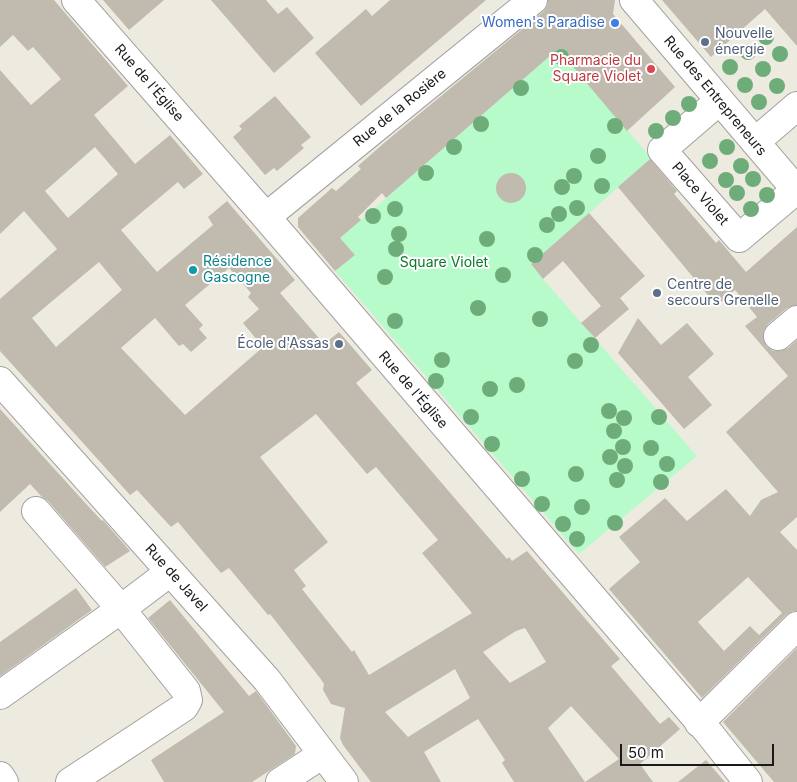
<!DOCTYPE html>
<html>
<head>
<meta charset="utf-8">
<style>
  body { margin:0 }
  #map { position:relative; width:797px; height:782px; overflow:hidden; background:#edebdf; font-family:Inter,sans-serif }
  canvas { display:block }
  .scale { position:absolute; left:620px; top:744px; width:154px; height:22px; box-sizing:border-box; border:2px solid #1a1a1a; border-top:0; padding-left:6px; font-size:15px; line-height:18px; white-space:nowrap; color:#1a1a1a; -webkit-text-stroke:4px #fff; paint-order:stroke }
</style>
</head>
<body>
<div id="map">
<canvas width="797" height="782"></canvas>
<div class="scale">50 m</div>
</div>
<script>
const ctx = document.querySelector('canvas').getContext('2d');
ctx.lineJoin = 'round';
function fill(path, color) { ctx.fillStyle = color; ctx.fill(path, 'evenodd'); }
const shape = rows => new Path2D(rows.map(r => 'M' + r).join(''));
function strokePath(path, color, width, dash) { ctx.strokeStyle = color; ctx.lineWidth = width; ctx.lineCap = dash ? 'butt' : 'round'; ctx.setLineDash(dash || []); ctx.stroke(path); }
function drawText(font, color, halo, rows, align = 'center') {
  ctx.font = font + ' Inter,sans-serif'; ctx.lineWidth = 4; ctx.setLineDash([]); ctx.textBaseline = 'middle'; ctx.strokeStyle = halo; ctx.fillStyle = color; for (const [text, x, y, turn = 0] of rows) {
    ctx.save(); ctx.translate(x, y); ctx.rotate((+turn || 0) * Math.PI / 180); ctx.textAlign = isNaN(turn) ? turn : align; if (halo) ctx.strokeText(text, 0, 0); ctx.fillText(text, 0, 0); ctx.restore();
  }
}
fill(shape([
  [558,49,651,158,531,265,697,456,579,554,335,271,355,255,340,238]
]), '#b8fbcb');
fill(shape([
  [0,0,54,0,128,86,94,115,135,164,170,135,203,174,184,189,178,182,121,230,157,272,213,225,208,217,227,201,295,280,280,293,324,344,339,332,372,370,356,383,482,530,507,559,509,557,512,561,527,551,620,659,611,666,660,724,669,717,680,729,640,764,653,782,514,782,502,763,505,760,478,719,424,752,441,782,371,782,343,745,340,738,345,708,331,704,323,690,324,684,320,678,270,614,268,615,229,568,221,573,178,522,171,527,137,490,130,495,0,351,0,299,57,249,24,211,0,234,0,70,31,105,61,79,33,47,28,51,13,35,0,47],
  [95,147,118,174,68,218,45,191],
  [99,262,122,290,56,347,32,318],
  [229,268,251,293,248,297,259,309,243,323,263,347,185,415,121,348,155,318,179,346,183,344,191,352,207,338,199,329,203,325,185,305],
  [316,414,367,474,376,467,438,540,422,553,472,613,369,675,354,650,352,652,302,589,306,586,294,570,328,542,260,457],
  [525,628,546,662,510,683,483,652,516,631],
  [455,669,470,698,408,737,385,712],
  [571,706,619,759,585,782,548,728],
  [103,0,164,0,129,30],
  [211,0,266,0,278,14,287,7,314,38,274,73],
  [390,0,486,0,361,106,315,53,366,9,372,16],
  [548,0,615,0,613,14,675,87,627,131,558,49,386,198,382,193,358,217,361,220,340,238,355,255,335,271,298,227,298,218,332,188,336,191,361,169,358,166,384,143,543,12,547,6],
  [662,0,797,0,797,46,765,9,711,57],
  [275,96,311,137,301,145,304,148,277,171,274,168,265,175,233,137,242,129,239,126],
  [650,159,677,191,674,194,693,216,716,243,719,240,746,272,797,227,797,305,787,308,768,324,764,330,763,338,766,346,773,351,780,351,788,348,797,340,797,517,780,532,797,550,797,611,793,611,786,615,702,698,609,589,640,562,619,537,665,498,687,521,726,489,750,516,761,500,778,492,726,432,788,376,745,326,757,317,735,290,720,303,712,300,618,187],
  [748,577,782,613,759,635,750,626,724,651,698,622],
  '496 188a15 15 0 1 1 30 0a15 15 0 1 1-30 0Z',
  [589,213,645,276,620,298,629,309,595,338,581,323,601,306,563,261,543,279,531,264],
  [638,318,661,345,687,323,714,354,688,377,712,405,684,429,618,353],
  [0,409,88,506,102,521,103,520,130,551,105,567,48,501,41,496,30,484,0,512],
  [76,588,92,610,0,676,0,642],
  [170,600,249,696,256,691,296,746,295,754,252,782,164,782,151,760,224,712,148,618],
  [797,648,797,782,774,782,723,722],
  [706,760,725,782,678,782]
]), '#c0baaf');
const minor = shape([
  [76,0,266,217,709,733,748,782],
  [634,0,797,191],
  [719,101,662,150,739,238,796,190],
  [755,142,797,106],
  [266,217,533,0],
  [778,336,797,320],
  [0,381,267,680,344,782],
  [36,511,121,609,186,691,188,700,184,707,70,782],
  [0,695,121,609,170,572],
  [699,723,797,626],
  [0,776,4,782],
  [280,782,323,754]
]);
strokePath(minor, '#a1a1a1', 30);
strokePath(minor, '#fff', 28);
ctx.fillStyle = '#6ead7a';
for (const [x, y] of [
  [766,37],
  [748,52],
  [780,54],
  [561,57],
  [730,67],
  [763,69],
  [745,85],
  [777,86],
  [521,88],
  [759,102],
  [689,104],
  [673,118],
  [481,124],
  [615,126],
  [656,131],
  [454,147],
  [727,147],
  [598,156],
  [710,161],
  [741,166],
  [426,173],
  [574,176],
  [753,179],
  [726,180],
  [602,186],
  [562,187],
  [737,193],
  [767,195],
  [577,208],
  [395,209],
  [751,209],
  [559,214],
  [373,216],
  [547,225],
  [399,234],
  [487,239],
  [396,249],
  [535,255],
  [503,275],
  [385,277],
  [478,308],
  [540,319],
  [395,321],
  [591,345],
  [442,360],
  [575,361],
  [436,381],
  [517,385],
  [490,389],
  [609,411],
  [471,417],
  [659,417],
  [624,418],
  [614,431],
  [492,444],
  [623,447],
  [651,448],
  [610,457],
  [667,464],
  [625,466],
  [576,474],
  [522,479],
  [617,480],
  [661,482],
  [542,504],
  [582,507],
  [615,523],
  [563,524],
  [577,539]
]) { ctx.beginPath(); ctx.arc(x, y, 8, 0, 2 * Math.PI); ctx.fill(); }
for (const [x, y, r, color] of [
  [615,23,5,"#3f7fe0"],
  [705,42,5,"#5c6f8a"],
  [651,69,5,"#e0444e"],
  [193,270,5,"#0f9aa8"],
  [657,293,5,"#5c6f8a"],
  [339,344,5,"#5c6f8a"]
]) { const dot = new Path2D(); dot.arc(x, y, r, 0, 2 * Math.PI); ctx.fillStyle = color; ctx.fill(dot); strokePath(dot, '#fff', 2); }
drawText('14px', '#366cbe', '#fff', [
  ["Women's Paradise",605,23]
], 'right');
drawText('14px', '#4e5e75', '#fff', [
  ["Nouvelle",715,34],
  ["énergie",715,50],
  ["Centre de",667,285],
  ["secours Grenelle",667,301],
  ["École d'Assas",329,344,"right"]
], 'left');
drawText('14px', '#be3a42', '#fff', [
  ["Pharmacie du",641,61],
  ["Square Violet",641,77]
], 'right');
drawText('14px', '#1a1a1a', '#fff', [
  ["Rue de l'Église",149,83,49],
  ["Rue des Entrepreneurs",715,96,50],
  ["Rue de la Rosière",400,108,-39],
  ["Place Violet",700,194,49],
  ["Rue de l'Église",413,390,49],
  ["Rue de Javel",176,578,48]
]);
drawText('14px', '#0d838f', '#fff', [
  ["Résidence",203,262],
  ["Gascogne",203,278]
], 'left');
drawText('14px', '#077a28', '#fff', [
  ["Square Violet",444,263]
]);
</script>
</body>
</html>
